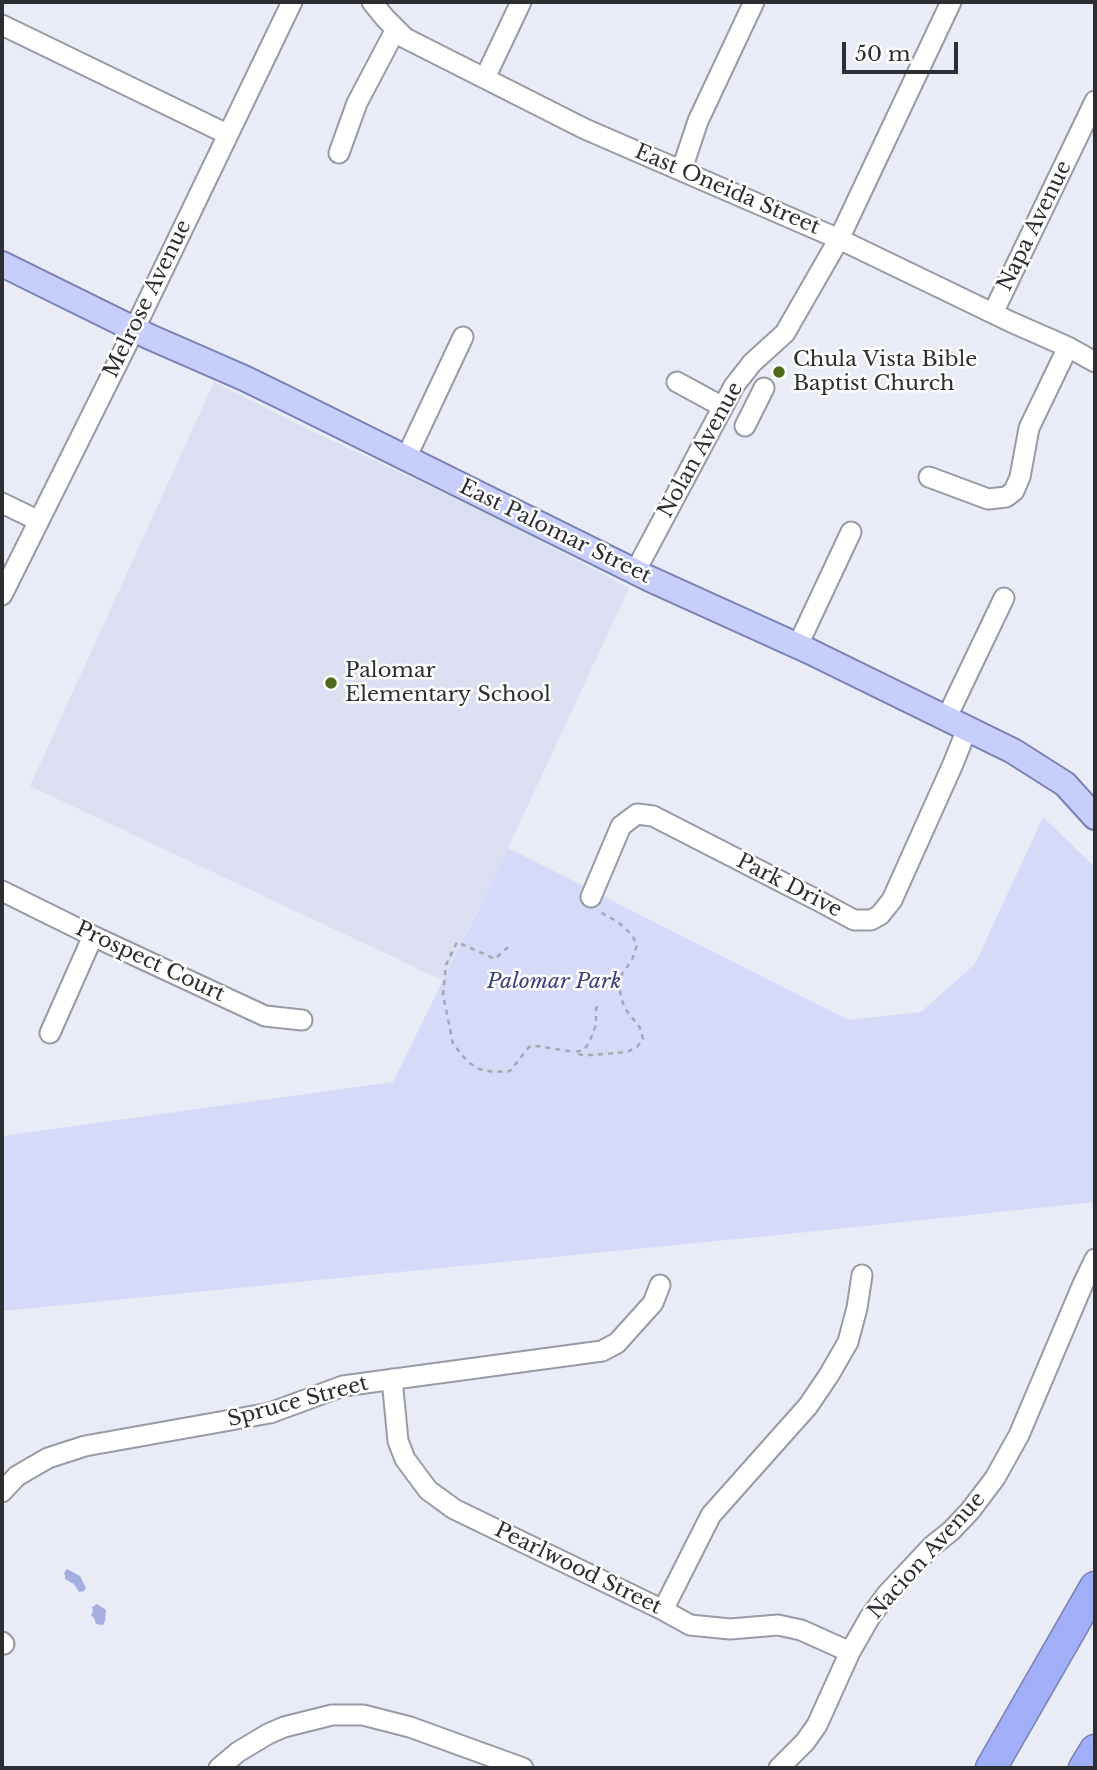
<!DOCTYPE html>
<html>
<head>
<meta charset="utf-8">
<style>
  body { margin:0 }
  #map { position:relative; width:1097px; height:1770px; overflow:hidden; background:#e9ebf6; font-family:"Libre Baskerville",serif }
  canvas { display:block }
  .frame { position:absolute; inset:0; border:4px solid #2d2e32; pointer-events:none }
  .scale { position:absolute; left:842px; top:42px; width:116px; height:32px; box-sizing:border-box; border:4px solid #2d2e32; border-top:0; padding-left:9px; font-size:21px; line-height:24px; white-space:nowrap; color:#2d2e32; -webkit-text-stroke:5px #fff; paint-order:stroke }
</style>
</head>
<body>
<div id="map">
<canvas width="1097" height="1770"></canvas>
<div class="frame"></div>
<div class="scale">50 m</div>
</div>
<script>
const ctx = document.querySelector('canvas').getContext('2d');
ctx.lineJoin = 'round';
function fill(path, color) { ctx.fillStyle = color; ctx.fill(path, 'evenodd'); }
const shape = rows => new Path2D(rows.map(r => 'M' + r).join(''));
function strokePath(path, color, width, dash) { ctx.strokeStyle = color; ctx.lineWidth = width; ctx.lineCap = dash ? 'butt' : 'round'; ctx.setLineDash(dash || []); ctx.stroke(path); }
function drawText(font, color, halo, rows, align = 'center') {
  ctx.font = font + ' "Libre Baskerville",serif'; ctx.lineWidth = 5; ctx.setLineDash([]); ctx.textBaseline = 'middle'; ctx.strokeStyle = halo; ctx.fillStyle = color; for (const [text, x, y, turn = 0] of rows) {
    ctx.save(); ctx.translate(x, y); ctx.rotate((+turn || 0) * Math.PI / 180); ctx.textAlign = isNaN(turn) ? turn : align; if (halo) ctx.strokeText(text, 0, 0); ctx.fillText(text, 0, 0); ctx.restore();
  }
}
fill(shape([
  [214,382,307,429,497,518,629,588,508,848,442,980,30,786]
]), '#dbdff1');
fill(shape([
  [1043,817,1095,867,1095,1202,778,1235,2,1311,2,1136,393,1082,508,848,848,1020,921,1012,975,964]
]), '#d4daf8');
fill(shape([
  [67,1569,80,1576,86,1588,84,1591,79,1592,74,1584,65,1579,65,1575,64,1573],
  [97,1604,106,1610,105,1621,103,1625,96,1624,94,1618,91,1615,93,1612,92,1607]
]), '#a4aedf');
const minor = shape([
  [372,2,385,18,405,38,585,129,839,239,1011,322,1068,347,1095,362],
  [2,25,227,134],
  [485,78,521,2],
  [339,153,357,103,396,29],
  [682,169,698,121,754,2],
  [993,313,1095,101],
  [677,382,723,407],
  [745,426,764,388],
  [406,458,463,337],
  [929,477,988,499,1006,497,1014,491,1020,477,1029,428,1068,347],
  [2,503,39,521],
  [635,572,734,386,752,363,785,333,839,239,951,2],
  [2,595,134,330,292,2],
  [797,647,851,532],
  [946,719,1004,598],
  [2,891,93,936,265,1016,302,1020],
  [591,897,621,826,637,814,653,816,817,900,854,920,871,920,880,915,892,900,953,764,967,729],
  [50,1033,93,936],
  [392,1379,398,1441,405,1459,428,1490,454,1509,663,1610,690,1625,730,1629,778,1625,801,1630,850,1652],
  [2,1492,17,1476,48,1458,85,1446,270,1413,343,1386,602,1351,617,1343,653,1303,660,1285],
  [663,1610,711,1515,808,1406,829,1375,848,1342,857,1308,862,1275],
  [2,1642,4,1644],
  [219,1768,238,1752,268,1734,284,1727,332,1715,363,1715,410,1727,523,1768],
  [779,1768,805,1742,817,1725,850,1652,870,1617,887,1594,932,1546,951,1531,970,1511,995,1478,1019,1435,1083,1284,1095,1259]
]);
const major = shape([
  [2,264,150,337,244,378,285,398,650,579,809,651,1013,751,1065,784,1095,817]
]);
const highway = shape([
  [991,1768,1095,1587],
  [1084,1768,1095,1750]
]);
strokePath(minor, '#989aa5', 23);
strokePath(major, '#7881b3', 28);
strokePath(highway, '#7881b3', 33);
strokePath(shape([
  [508,947,495,959,457,942,446,965,443,994,453,1044,468,1062,479,1069,493,1072,510,1071,529,1047,537,1046,575,1052],
  [597,1006,596,1010,596,1025,589,1043,584,1050,575,1052,581,1055,592,1055,627,1052,637,1047,643,1039,640,1028,624,1007,618,984,622,974,632,960,637,945,632,935,618,922,600,912]
]), '#a6a8b0', 2.5, [5, 5]);
strokePath(minor, '#fff', 19);
strokePath(major, '#c7cefb', 24);
strokePath(highway, '#a1aef8', 30);
for (const [x, y, r, color] of [
  [779,372,7,"#50691b"],
  [331,683,7,"#50691b"]
]) { const dot = new Path2D(); dot.arc(x, y, r, 0, 2 * Math.PI); ctx.fillStyle = color; ctx.fill(dot); strokePath(dot, '#fff', 2.5); }
drawText('21px', '#2d2e32', '#fff', [
  ["East Oneida Street",727,190,23],
  ["Napa Avenue",1035,226,-64],
  ["Melrose Avenue",148,299,-64],
  ["Nolan Avenue",701,450,-61],
  ["East Palomar Street",555,532,26],
  ["Park Drive",789,886,27],
  ["Prospect Court",150,962,25],
  ["Spruce Street",298,1402,-15],
  ["Nacion Avenue",927,1556,-48],
  ["Pearlwood Street",578,1569,26]
]);
drawText('21px', '#2d2e32', '#fff', [
  ["Chula Vista Bible",793,360],
  ["Baptist Church",793,384],
  ["Palomar",345,671],
  ["Elementary School",345,695]
], 'left');
drawText('italic 21px', '#3a417e', '#fff', [
  ["Palomar Park",554,982]
]);
</script>
</body>
</html>
